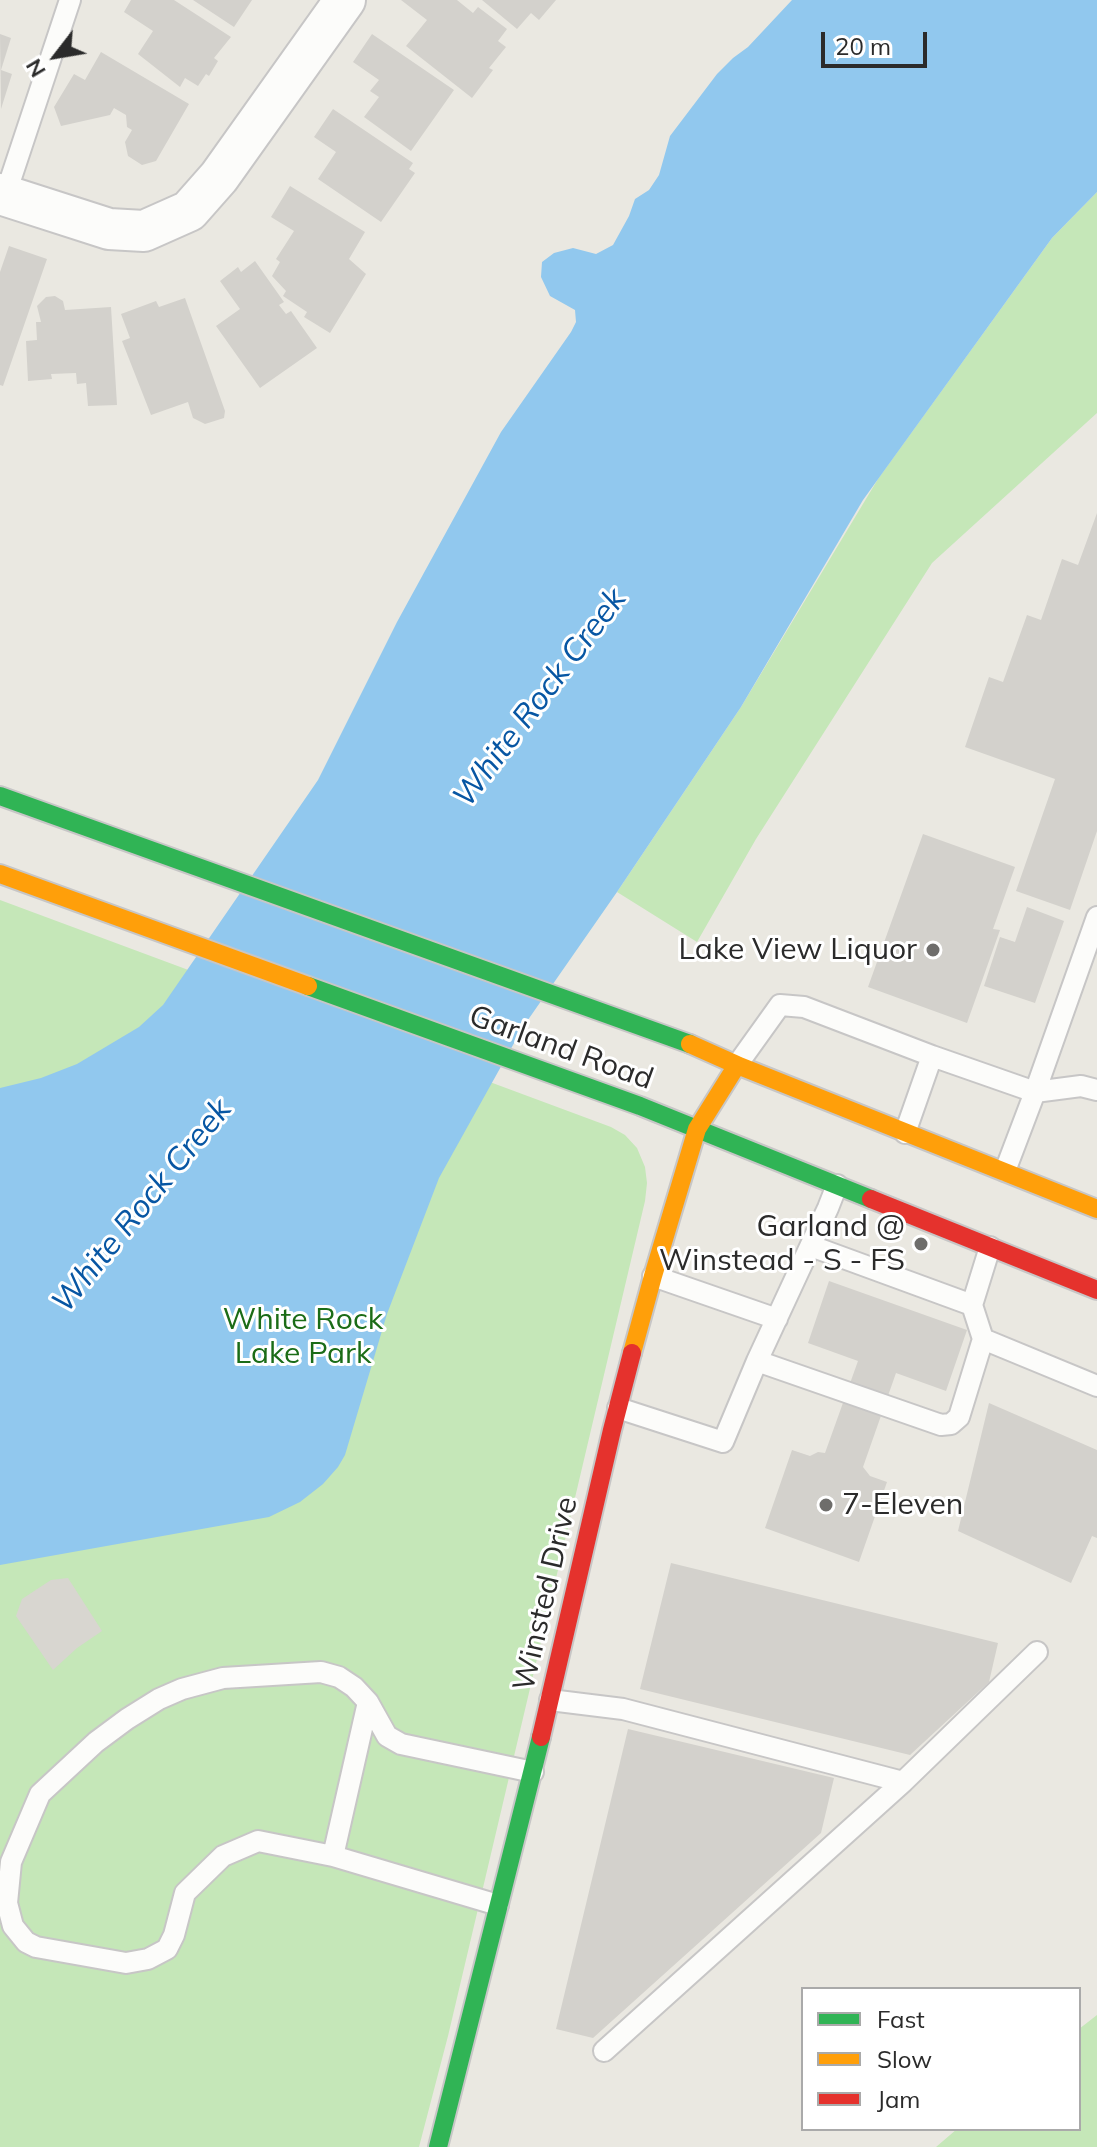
<!DOCTYPE html>
<html>
<head>
<meta charset="utf-8">
<style>
  body { margin:0 }
  #map { position:relative; width:1097px; height:2147px; overflow:hidden; background:#eae8e1; font-family:Mulish,sans-serif }
  canvas { display:block }
  .legend { position:absolute; left:801px; top:1987px; width:280px; height:144px; box-sizing:border-box; background:#fff; border:2px solid #aaa; margin:0; padding:10px 14px; list-style:none; font-size:24px; color:#2b2b2b }
  .legend li { display:flex; align-items:center; gap:16px; height:40px }
  .legend b { width:40px; border:2px solid #aaa }
  .north { position:absolute; left:16px; top:16px; width:80px; height:80px; -webkit-text-stroke:6px #fff; paint-order:stroke; rotate:239deg; font-size:22px; font-weight:700; line-height:32px; text-align:center; color:#2b2b2b }
  .north::after { content:''; display:block; margin:auto; width:28px; height:36px; background:#2b2b2b; clip-path:polygon(50% 0,100% 100%,50% 72%,0 100%) }
  .scale { position:absolute; left:821px; top:32px; width:106px; height:36px; box-sizing:border-box; border:4px solid #2b2b2b; border-top:0; padding-left:10px; font-size:24px; line-height:28px; white-space:nowrap; color:#2b2b2b; -webkit-text-stroke:6px #fff; paint-order:stroke }
</style>
</head>
<body>
<div id="map">
<canvas width="1097" height="2147"></canvas>
<ul class="legend">
<li><b style="height:10px;background:#30b455"></b>Fast</li>
<li><b style="height:10px;background:#ff9f0a"></b>Slow</li>
<li><b style="height:10px;background:#e5322d"></b>Jam</li>
</ul>
<div class="north">N</div>
<div class="scale">20 m</div>
</div>
<script>
const ctx = document.querySelector('canvas').getContext('2d');
ctx.lineJoin = 'round';
function fill(path, color) { ctx.fillStyle = color; ctx.fill(path, 'evenodd'); }
const shape = rows => new Path2D(rows.map(r => 'M' + r).join(''));
function strokePath(path, color, width, dash) { ctx.strokeStyle = color; ctx.lineWidth = width; ctx.lineCap = dash ? 'butt' : 'round'; ctx.setLineDash(dash || []); ctx.stroke(path); }
function drawText(font, color, halo, rows, align = 'center') {
  ctx.font = font + ' Mulish,sans-serif'; ctx.lineWidth = 6; ctx.setLineDash([]); ctx.textBaseline = 'middle'; ctx.strokeStyle = halo; ctx.fillStyle = color; for (const [text, x, y, turn = 0] of rows) {
    ctx.save(); ctx.translate(x, y); ctx.rotate((+turn || 0) * Math.PI / 180); ctx.textAlign = isNaN(turn) ? turn : align; if (halo) ctx.strokeText(text, 0, 0); ctx.fillText(text, 0, 0); ctx.restore();
  }
}
fill(shape([
  [1097,192,1097,413,932,563,756,839,697,942,617,892,741,707,878,479,1052,238],
  [0,900,611,1127,625,1135,637,1148,645,1167,647,1183,645,1201,448,2036,419,2147,0,2147],
  [1097,2015,1097,2147,936,2147,957,2129,1079,2129,1079,2029]
]), '#c5e7b8');
fill(shape([
  [68,1578,102,1631,77,1648,53,1670,16,1616,22,1599,51,1580]
]), '#d8d6d0');
fill(shape([
  [792,0,1097,0,1097,192,1052,238,863,500,741,707,617,892,523,1027,439,1178,387,1314,345,1455,338,1467,323,1484,300,1502,269,1517,0,1565,0,1088,41,1078,77,1064,139,1027,163,1005,318,780,397,622,501,432,571,332,576,322,575,310,550,296,541,277,542,262,554,253,573,248,596,254,613,245,629,216,635,199,649,190,659,175,670,136,717,74,733,58,748,47]
]), '#91c8ee');
fill(shape([
  [131,0,174,0,231,37,214,58,218,61,209,76,206,74,198,86,185,78,180,87,138,54,153,31,124,12],
  [193,0,252,0,234,27],
  [401,0,457,0,473,13,478,7,507,29,498,41,506,47,489,68,493,70,472,98,406,46,427,20],
  [482,0,556,0,539,20,531,13,517,29],
  [0,34,11,38,1,70,12,74,1,109],
  [372,34,454,90,411,151,364,117,379,97,370,91,379,80,353,62],
  [101,52,189,104,156,161,142,165,128,156,125,142,132,130,127,127,126,115,114,108,110,115,61,126,54,107,74,74,85,80],
  [333,109,413,163,409,169,415,173,381,222,318,179,336,152,314,137],
  [290,186,365,232,349,259,366,274,330,333,304,317,307,312,283,296,286,291,272,276,280,262,276,259,294,231,271,217],
  [9,246,47,259,3,386,0,385,0,272],
  [255,261,284,302,279,305,286,314,291,311,317,348,260,388,216,326,240,309,220,281,238,267,241,272],
  [55,296,63,301,65,310,111,307,117,405,88,406,86,383,77,384,76,373,51,374,52,379,28,381,26,341,37,340,36,322,41,322,37,306,46,297],
  [185,298,225,411,224,418,205,424,193,418,188,402,151,415,122,341,130,338,121,314,156,301,159,307],
  [1097,513,1097,831,1070,910,1016,891,1055,779,965,747,989,677,1003,682,1027,615,1041,620,1062,559,1078,565],
  [923,834,1015,867,993,929,1000,930,967,1023,868,987],
  [1027,907,1064,921,1035,1003,984,986,1000,937,1015,942],
  [829,1281,967,1330,946,1391,896,1373,863,1467,870,1476,887,1482,859,1562,765,1528,792,1450,810,1456,818,1452,825,1453,858,1361,808,1343],
  [989,1403,1097,1450,1097,1538,1092,1536,1071,1583,958,1531],
  [671,1563,998,1643,989,1682,910,1755,640,1689],
  [628,1729,834,1778,821,1833,593,2038,556,2029]
]), '#d3d1cc');
const lane = shape([
  [5,196,70,0],
  [737,1065,780,1005,804,1007,932,1056,1035,1092,1097,917],
  [905,1133,932,1056],
  [1005,1171,1035,1092,1081,1086,1097,1090],
  [837,1185,828,1208,757,1361,941,1425,951,1424,959,1417,983,1339,972,1305,990,1247],
  [811,1246,972,1305],
  [653,1276,777,1319],
  [983,1339,1097,1386],
  [618,1408,723,1442,757,1361],
  [550,1700,623,1709,903,1782],
  [333,1856,368,1702],
  [498,1905,333,1856,258,1841,223,1856,185,1893,174,1935,167,1949,148,1959,126,1963,36,1947,26,1942,13,1926,7,1903,11,1862,40,1794,96,1742,127,1719,159,1699,182,1689,223,1678,321,1672,339,1677,354,1687,368,1702,387,1736,401,1744,533,1772],
  [604,2051,903,1782,1037,1652]
]);
const street = shape([
  [0,194,109,229,144,231,189,211,219,177,345,0]
]);
const fast = shape([
  [0,796,690,1044],
  [308,986,640,1106,871,1199],
  [438,2147,541,1737]
]);
const slow = shape([
  [0,874,308,986],
  [690,1044,737,1065,1097,1209],
  [632,1353,653,1276,697,1129,737,1065]
]);
const jam = shape([
  [871,1199,1097,1290],
  [541,1737,612,1430,632,1353]
]);
strokePath(lane, '#c7c6c6', 24);
strokePath(street, '#c7c6c6', 44);
strokePath(fast, '#c7c6c6', 22);
strokePath(slow, '#c7c6c6', 22);
strokePath(jam, '#c7c6c6', 22);
strokePath(lane, '#fcfcfa', 20);
strokePath(street, '#fcfcfa', 40);
strokePath(fast, '#30b455', 18);
strokePath(slow, '#ff9f0a', 18);
strokePath(jam, '#e5322d', 18);
for (const [x, y, r, color] of [
  [933,950,8,"#6e6d6b"],
  [921,1244,8,"#6e6d6b"],
  [826,1505,8,"#6e6d6b"]
]) { const dot = new Path2D(); dot.arc(x, y, r, 0, 2 * Math.PI); ctx.fillStyle = color; ctx.fill(dot); strokePath(dot, '#fff', 3); }
drawText('30px', '#2b2b2b', '#fff', [
  ["Lake View Liquor",917,950],
  ["Garland @",905,1227],
  ["Winstead - S - FS",905,1261],
  ["7-Eleven",842,1505,"left"]
], 'right');
drawText('30px', '#2b2b2b', '#fff', [
  ["Garland Road",561,1048,20],
  ["Winsted Drive",546,1594,-77]
]);
drawText('30px', '#1b6c17', '#fff', [
  ["White Rock",303,1320],
  ["Lake Park",303,1354]
]);
drawText('italic 32px', '#0756a3', '#fff', [
  ["White Rock Creek",540,698,-53],
  ["White Rock Creek",142,1206,-51]
]);
</script>
</body>
</html>
